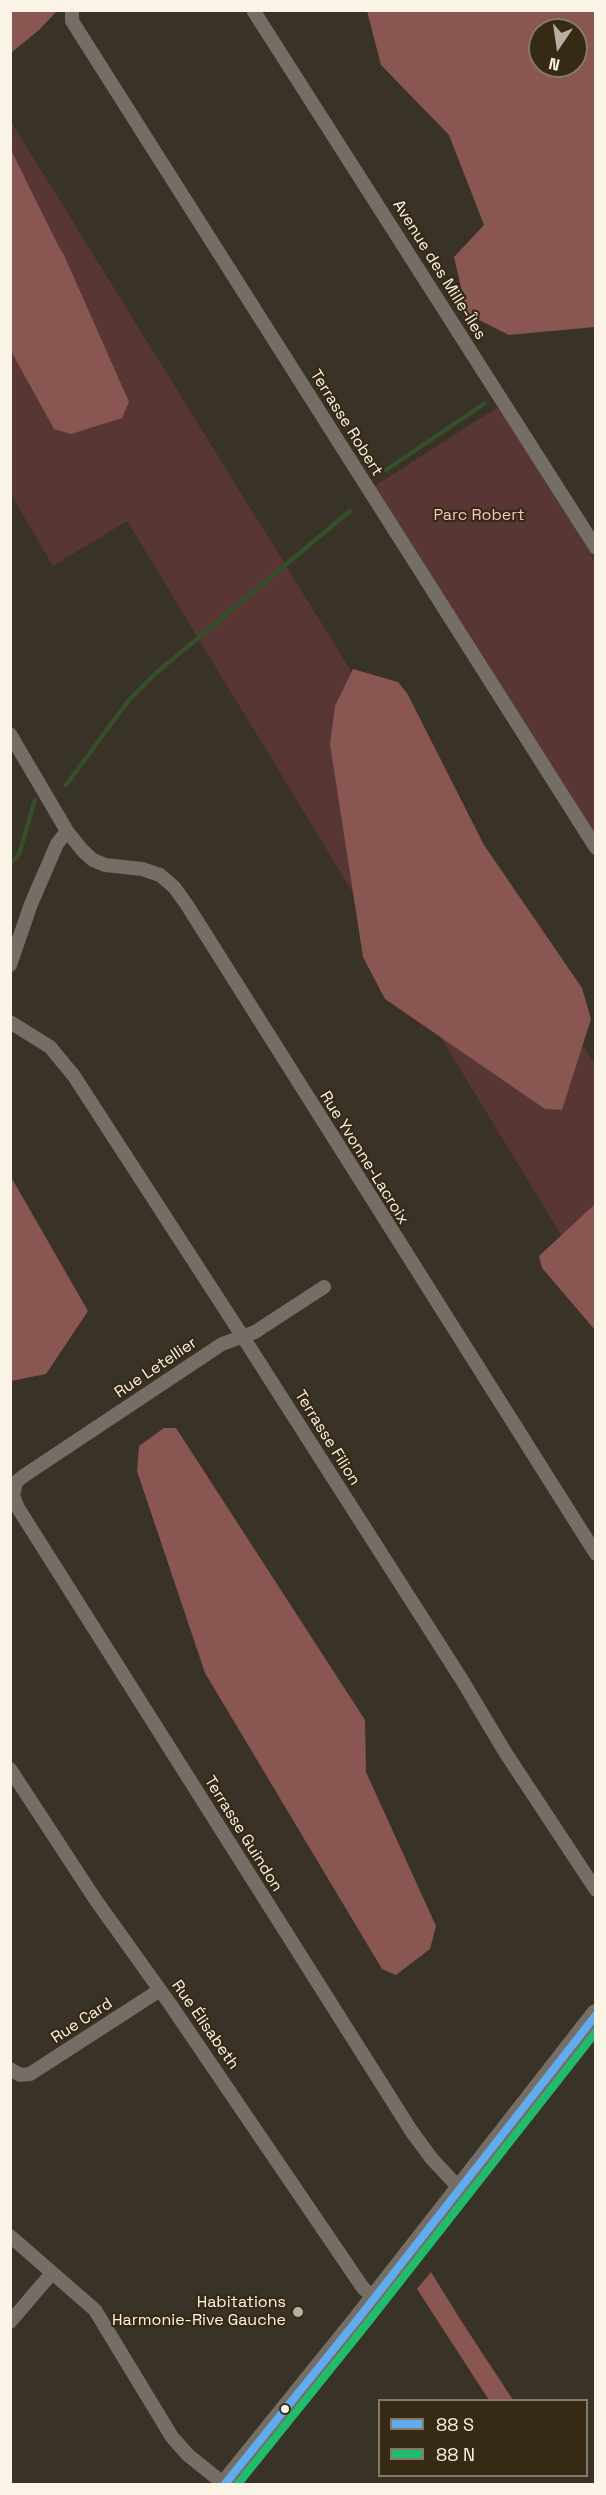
<!DOCTYPE html>
<html>
<head>
<meta charset="utf-8">
<style>
  body { margin:0 }
  #map { position:relative; width:606px; height:2495px; overflow:hidden; background:#393226; font-family:"Space Grotesk",sans-serif }
  canvas { display:block }
  .frame { position:absolute; inset:0; border:12px solid #fbf3e6; pointer-events:none }
  .legend { position:absolute; left:378px; top:2399px; width:210px; height:78px; box-sizing:border-box; background:#372a15; border:2px solid #857a69; margin:0; padding:8px 10px; list-style:none; font-size:18px; color:#fbf3e6 }
  .legend li { display:flex; align-items:center; gap:12px; height:30px }
  .legend b { width:30px; border:2px solid #857a69 }
  .north { position:absolute; left:528px; top:18px; width:60px; height:60px; box-sizing:border-box; background:#372a15; border:2px solid #857a69; border-radius:50%; rotate:193deg; font-size:16px; font-weight:700; line-height:24px; text-align:center; color:#fbf3e6 }
  .north::after { content:''; display:block; margin:auto; width:21px; height:27px; background:#b7afa3; clip-path:polygon(50% 0,100% 100%,50% 72%,0 100%) }
</style>
</head>
<body>
<div id="map">
<canvas width="606" height="2495"></canvas>
<div class="frame"></div>
<ul class="legend">
<li><b style="height:8px;background:#60acee"></b>88 S</li>
<li><b style="height:8px;background:#20bc6c"></b>88 N</li>
</ul>
<div class="north">N</div>
</div>
<script>
const ctx = document.querySelector('canvas').getContext('2d');
ctx.lineJoin = 'round';
function fill(path, color) { ctx.fillStyle = color; ctx.fill(path, 'evenodd'); }
const shape = rows => new Path2D(rows.map(r => 'M' + r).join(''));
function strokePath(path, color, width, dash) { ctx.strokeStyle = color; ctx.lineWidth = width; ctx.lineCap = dash ? 'butt' : 'round'; ctx.setLineDash(dash || []); ctx.stroke(path); }
function drawText(font, color, halo, rows, align = 'center') {
  ctx.font = font + ' "Space Grotesk",sans-serif'; ctx.lineWidth = 4.5; ctx.setLineDash([]); ctx.textBaseline = 'middle'; ctx.strokeStyle = halo; ctx.fillStyle = color; for (const [text, x, y, turn = 0] of rows) {
    ctx.save(); ctx.translate(x, y); ctx.rotate((+turn || 0) * Math.PI / 180); ctx.textAlign = isNaN(turn) ? turn : align; if (halo) ctx.strokeText(text, 0, 0); ctx.fillText(text, 0, 0); ctx.restore();
  }
}
fill(shape([
  [10,120,595,1065,595,1291,127,521,53,566,11,495],
  [498,407,595,560,595,835,373,487]
]), '#573634');
fill(shape([
  [11,10,57,10,57,11,39,30,11,53],
  [367,11,595,11,595,327,509,335,467,314,454,257,484,225,449,135,381,65],
  [540,30,576,30,576,66,540,66],
  [10,148,58,245,64,255,129,402,122,418,71,434,54,429,11,351],
  [353,669,398,682,407,693,484,845,582,988,591,1019,562,1110,545,1109,385,999,363,957,330,744,335,706],
  [11,1177,88,1311,46,1374,11,1381],
  [595,1204,595,1330,542,1268,539,1256],
  [164,1428,176,1428,365,1720,366,1772,436,1926,430,1949,396,1975,382,1969,205,1673,137,1471,139,1446],
  [431,2272,460,2319,513,2400,489,2400,417,2289]
]), '#895652');
strokePath(shape([
  [386,470,484,404],
  [66,785,129,700,156,673,350,511],
  [10,864,19,854,35,800]
]), '#355029', 4.5);
strokePath(shape([
  [72,10,72,21,596,848],
  [253,10,596,548],
  [10,734,67,831,83,851,93,860,105,865,142,869,160,875,174,887,187,905,596,1554],
  [10,965,31,904,57,844,67,831],
  [10,1022,50,1047,74,1076,243,1337,462,1680,505,1752,596,1890],
  [324,1287,255,1332,222,1344,25,1475,16,1482,13,1496,18,1508,412,2132,432,2159,460,2189],
  [10,1769,95,1899,170,2004,363,2288,374,2298],
  [10,2069,20,2075,30,2074,160,1990],
  [10,2236,95,2310,172,2437,188,2455,224,2484],
  [10,2322,52,2273]
]), '#746e66', 14);
strokePath(shape([
  [225,2484,358,2319,596,2014]
]), '#746e66', 20);
strokePath(shape([
  [225,2484,358,2319,596,2015]
]), '#60acee', 8);
strokePath(shape([
  [238,2484,366,2325,596,2032]
]), '#20bc6c', 8);
for (const [x, y, r, color] of [
  [298,2312,6,"#b7afa3"],
  [285,2409,5,"#fbf3e6"]
]) { const dot = new Path2D(); dot.arc(x, y, r, 0, 2 * Math.PI); ctx.fillStyle = color; ctx.fill(dot); strokePath(dot, '#372a15', 2); }
drawText('16px', '#fbf3e6', '#372a15', [
  ["Avenue des Mille-Îles",439,270,58],
  ["Terrasse Robert",346,423,58],
  ["Rue Yvonne-Lacroix",364,1158,58],
  ["Rue Letellier",156,1368,-34],
  ["Terrasse Filion",327,1438,58],
  ["Terrasse Guindon",243,1834,58],
  ["Rue Card",82,2021,-33],
  ["Rue Élisabeth",205,2025,55]
]);
drawText('16px', '#fac3bf', '#372a15', [
  ["Parc Robert",479,516]
]);
drawText('16px', '#fbf3e6', '#372a15', [
  ["Habitations",286,2303],
  ["Harmonie-Rive Gauche",286,2321]
], 'right');
</script>
</body>
</html>
